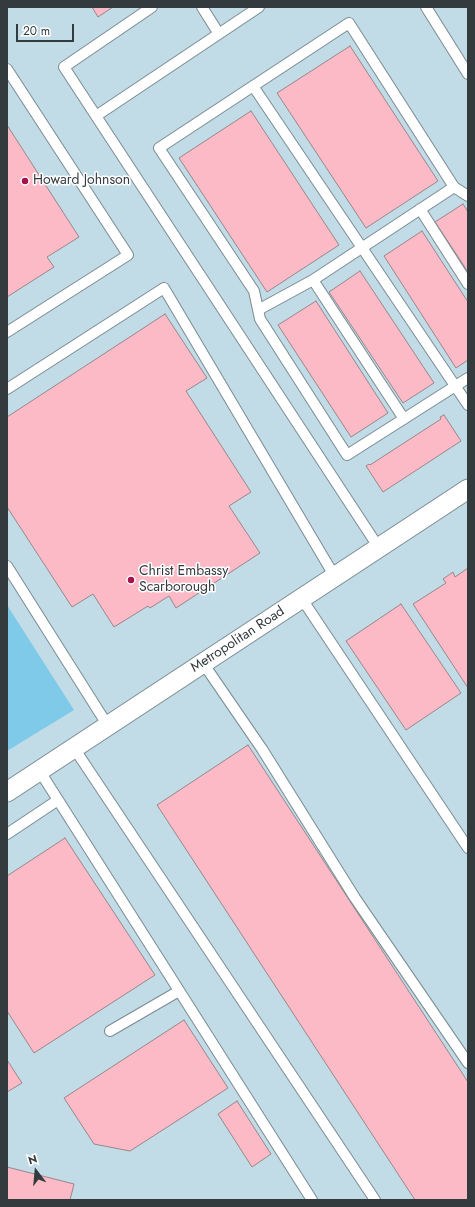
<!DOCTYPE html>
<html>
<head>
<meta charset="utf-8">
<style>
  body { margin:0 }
  #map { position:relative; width:475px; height:1207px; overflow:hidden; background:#d5e7ee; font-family:Jost,sans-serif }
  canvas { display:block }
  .frame { position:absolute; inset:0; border:8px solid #343b3e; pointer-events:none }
  .north { position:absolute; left:16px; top:1151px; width:40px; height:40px; -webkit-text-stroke:3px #fff; paint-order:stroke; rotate:344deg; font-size:11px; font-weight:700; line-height:16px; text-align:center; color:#343b3e }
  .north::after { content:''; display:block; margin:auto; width:14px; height:18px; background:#343b3e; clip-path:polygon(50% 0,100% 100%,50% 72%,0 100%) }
  .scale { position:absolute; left:16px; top:24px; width:58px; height:18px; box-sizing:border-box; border:2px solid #343b3e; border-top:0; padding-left:5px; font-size:12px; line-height:14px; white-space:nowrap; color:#343b3e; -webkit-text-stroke:3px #fff; paint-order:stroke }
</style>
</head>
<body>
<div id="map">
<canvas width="475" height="1207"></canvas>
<div class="frame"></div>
<div class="north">N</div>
<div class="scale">20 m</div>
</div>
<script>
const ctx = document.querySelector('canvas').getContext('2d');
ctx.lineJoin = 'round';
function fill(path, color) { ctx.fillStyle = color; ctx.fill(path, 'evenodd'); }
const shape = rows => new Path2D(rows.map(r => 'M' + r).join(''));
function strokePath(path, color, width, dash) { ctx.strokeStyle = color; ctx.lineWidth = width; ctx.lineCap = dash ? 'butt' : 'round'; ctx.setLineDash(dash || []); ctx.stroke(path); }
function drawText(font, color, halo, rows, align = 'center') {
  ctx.font = font + ' Jost,sans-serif'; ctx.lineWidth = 3; ctx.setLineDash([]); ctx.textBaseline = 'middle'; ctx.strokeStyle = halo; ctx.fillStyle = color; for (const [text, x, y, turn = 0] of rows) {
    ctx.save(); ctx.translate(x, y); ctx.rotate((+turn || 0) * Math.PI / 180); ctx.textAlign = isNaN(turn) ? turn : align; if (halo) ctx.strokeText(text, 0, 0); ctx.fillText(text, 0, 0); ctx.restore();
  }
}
fill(shape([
  [7,7,468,7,468,1200,7,1200]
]), '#c1dce6');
fill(shape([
  [7,605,74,710,7,751]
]), '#7ecae8');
const building = shape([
  [92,7,113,7,98,17,92,7],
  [350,46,438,181,366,228,277,93,350,46],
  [251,111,339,245,267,292,179,158,251,111],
  [7,125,79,237,47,257,54,267,7,297,7,125],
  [463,204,468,212,468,272,435,222,463,204],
  [422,231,468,302,468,360,456,368,384,256,422,231],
  [360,271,434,383,403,403,329,292,360,271],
  [316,301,388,413,351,437,278,325,316,301],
  [165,314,207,378,186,391,251,492,229,506,260,553,176,608,169,596,150,608,148,606,114,627,93,594,72,607,7,507,7,417,165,314],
  [444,415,461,441,383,492,366,466,369,464,370,465,441,419,440,417,444,415],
  [468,568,468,688,413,604,446,583,443,579,453,572,455,577,468,568],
  [401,604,461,693,406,730,346,641,401,604],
  [248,745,468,1082,468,1200,415,1200,157,805,248,745],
  [65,838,155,975,34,1053,7,1011,7,876,65,838],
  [184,1020,228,1088,130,1151,94,1144,64,1098,184,1020],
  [7,1060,22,1083,7,1092,7,1060],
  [237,1101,271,1154,252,1167,218,1114,237,1101],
  [7,1167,74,1184,70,1200,7,1200,7,1167]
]);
fill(building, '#fbbac6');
strokePath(building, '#99878a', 1);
const service = shape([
  [202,7,219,34],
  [259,7,96,116,379,548],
  [426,7,468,74],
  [7,69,128,255,7,332],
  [253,86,468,405],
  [96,116,64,67,152,7],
  [468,196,454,187,349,23,159,148,254,291,260,319,347,455,468,378],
  [420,209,468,284],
  [258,310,313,280],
  [7,389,164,288,335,577],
  [404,419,313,280,454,187],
  [7,566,108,726],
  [302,599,468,848],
  [203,663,262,749,355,898,468,1063],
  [74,748,375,1200],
  [39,770,312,1200],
  [7,834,58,800],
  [110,1031,179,991]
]);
const minor = shape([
  [7,792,468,489]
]);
strokePath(service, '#7a8b91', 12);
strokePath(minor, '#7a8b91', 21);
strokePath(service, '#fff', 10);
strokePath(minor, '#fff', 19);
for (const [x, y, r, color] of [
  [25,181,4,"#a6114a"],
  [131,580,4,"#a6114a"]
]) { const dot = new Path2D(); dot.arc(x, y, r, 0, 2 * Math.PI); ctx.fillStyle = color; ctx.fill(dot); strokePath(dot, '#fff', 1.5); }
drawText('14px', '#343b3e', '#fff', [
  ["Howard Johnson",33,181],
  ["Christ Embassy",139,572],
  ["Scarborough",139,588]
], 'left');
drawText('14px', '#343b3e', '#fff', [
  ["Metropolitan Road",238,640,-33]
]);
</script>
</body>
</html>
